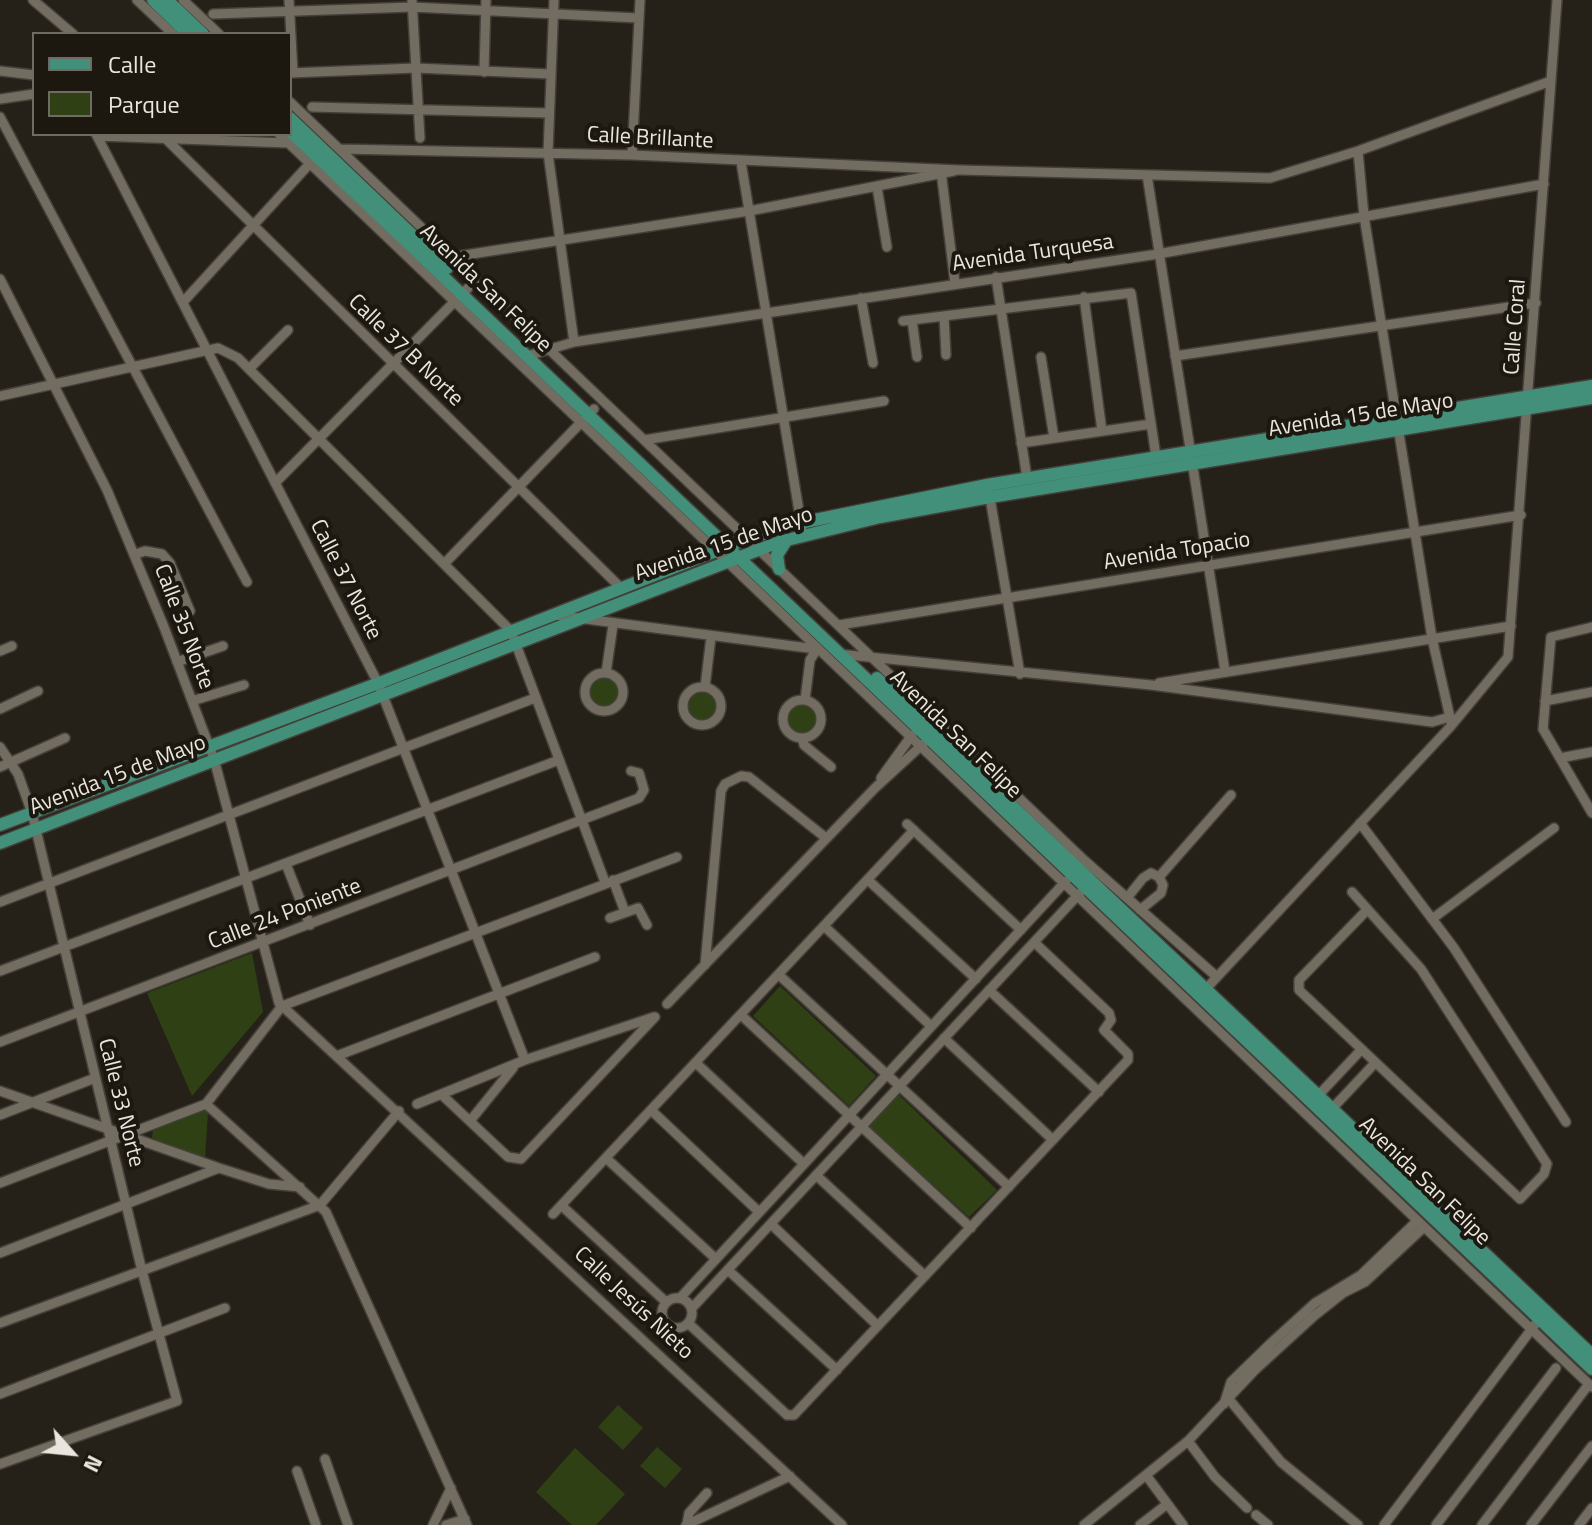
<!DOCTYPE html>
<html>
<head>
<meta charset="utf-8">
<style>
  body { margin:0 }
  #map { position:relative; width:1592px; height:1525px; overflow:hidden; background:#262118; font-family:"Titillium Web",sans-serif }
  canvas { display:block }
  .legend { position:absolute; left:32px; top:32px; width:260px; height:104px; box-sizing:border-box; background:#1d180f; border:2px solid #6f6a62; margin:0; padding:10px 14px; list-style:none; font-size:24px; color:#e9e6df }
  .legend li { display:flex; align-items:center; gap:16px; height:40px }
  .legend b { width:40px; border:2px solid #6f6a62 }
  .north { position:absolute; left:32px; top:1413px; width:80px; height:80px; -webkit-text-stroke:6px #1d180f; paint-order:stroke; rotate:117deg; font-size:22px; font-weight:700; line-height:32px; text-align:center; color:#e9e6df }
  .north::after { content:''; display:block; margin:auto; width:28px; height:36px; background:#e9e6df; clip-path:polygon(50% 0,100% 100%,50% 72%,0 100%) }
</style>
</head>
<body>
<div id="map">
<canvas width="1592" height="1525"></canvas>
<ul class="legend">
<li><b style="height:10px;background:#428f7a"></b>Calle</li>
<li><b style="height:22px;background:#2f4114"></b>Parque</li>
</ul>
<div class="north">N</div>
</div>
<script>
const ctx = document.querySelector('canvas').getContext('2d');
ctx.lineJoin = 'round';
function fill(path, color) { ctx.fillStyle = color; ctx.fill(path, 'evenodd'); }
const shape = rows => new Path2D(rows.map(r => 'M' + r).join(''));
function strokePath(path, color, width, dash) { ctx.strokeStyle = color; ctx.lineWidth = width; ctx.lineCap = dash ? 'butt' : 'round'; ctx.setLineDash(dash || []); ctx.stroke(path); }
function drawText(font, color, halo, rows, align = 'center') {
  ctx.font = font + ' "Titillium Web",sans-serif'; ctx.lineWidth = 8; ctx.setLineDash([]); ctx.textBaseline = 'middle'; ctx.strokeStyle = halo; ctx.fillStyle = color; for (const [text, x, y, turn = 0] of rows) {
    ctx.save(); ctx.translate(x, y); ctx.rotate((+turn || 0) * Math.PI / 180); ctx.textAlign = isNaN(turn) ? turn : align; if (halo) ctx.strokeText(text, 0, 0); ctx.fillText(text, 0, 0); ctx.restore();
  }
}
fill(shape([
  [606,674,619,685,616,703,600,708,588,698,591,680],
  [705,689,718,699,715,717,699,723,686,712,689,694],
  [804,702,817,713,814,730,798,736,786,726,788,708],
  [252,953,263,1012,192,1096,147,993],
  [780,986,876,1076,849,1106,753,1016],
  [899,1095,997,1190,969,1217,868,1126],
  [201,1109,208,1112,205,1159,152,1138,153,1129],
  [618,1405,643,1428,623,1450,598,1427],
  [657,1447,682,1469,665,1488,640,1466],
  [575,1448,625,1494,596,1525,572,1525,536,1492]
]), '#2f4114');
const minor = shape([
  [33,0,73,34],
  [137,0,173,34],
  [183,0,219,34],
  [289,0,293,72],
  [412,0,420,138],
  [554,0,548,153,574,342],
  [213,14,412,7,638,18],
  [0,71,34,75],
  [484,72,486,0],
  [290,73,416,68,550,74],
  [0,99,34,94],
  [290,102,1085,861,1217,977],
  [312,107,548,113],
  [0,117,247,582],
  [96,134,378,683,525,1060],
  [279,134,1592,1387],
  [97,136,288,143],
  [166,139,621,588],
  [340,149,632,155,959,170,1270,178,1358,151,1551,81],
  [1358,151,1364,216,1432,638,1451,722],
  [632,155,640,0],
  [741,162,802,529],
  [941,171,955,283],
  [1147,175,1225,671],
  [877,187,887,247],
  [452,257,749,211,954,171],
  [996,277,1027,478],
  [0,279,107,490,164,627,214,759,279,1003,842,1525],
  [1084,297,1102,431],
  [861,298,873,363],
  [184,301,314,159],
  [944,316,946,355],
  [912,320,917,357],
  [903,321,1131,293,1156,456],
  [527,356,574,342,1158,254,1544,184],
  [1175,356,1536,303],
  [1041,357,1054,438],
  [249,369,288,330],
  [0,396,218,348,238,358,511,631,605,882],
  [644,440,884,401],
  [1021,443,1151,424],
  [275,483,468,288],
  [989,492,1020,674],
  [136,554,145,551,162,554,170,563,190,611],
  [444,564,594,409],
  [555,615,816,649],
  [839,625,1521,515],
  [1592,627,1551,637,1543,729,1592,813],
  [0,651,12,646],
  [838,654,1151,685,1432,722,1450,717],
  [177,662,223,646],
  [606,673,613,625],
  '585 692a19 19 0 1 1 38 0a19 19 0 1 1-38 0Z',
  [1159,683,1511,626],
  [705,687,711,637],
  '683 706a19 19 0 1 1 38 0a19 19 0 1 1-38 0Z',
  '783 719a19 19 0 1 1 38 0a19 19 0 1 1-38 0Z',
  [805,700,810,660,817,649],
  [192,701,244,685],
  [1545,701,1592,692],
  [0,709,38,691],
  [802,738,804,745,831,767],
  [0,747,18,774,32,813,142,1271,177,1401,0,1464],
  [1560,758,1592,752],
  [0,767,65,738],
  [881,778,912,735],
  [1360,823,1454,948,1566,1122],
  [907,824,1021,930],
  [286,864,310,925],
  [1159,877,1231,795],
  [613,880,625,912],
  [868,880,976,979],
  [1352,892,1421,969,1547,1164,1544,1174,1520,1199,1299,990,1299,980,1367,910],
  [1127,898,1143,878,1151,873,1159,877,1163,885,1161,893,1140,910],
  [0,902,535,698],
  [610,918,638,908,647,925],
  [1432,919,1554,828],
  [824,926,931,1026],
  [705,965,721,791,725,784,741,776,749,777,826,838],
  [0,971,559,760],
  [779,975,1009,1187],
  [989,990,1099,1092],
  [1203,992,1451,726,1508,657,1557,0],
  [667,1004,875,788,923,744],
  [741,1015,971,1228],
  [944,1038,1053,1140],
  [0,1042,639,798,644,790,639,773,631,771],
  [339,1055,595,957],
  [696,1063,804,1164],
  [0,1091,219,1168,269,1184,300,1187],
  [442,1095,508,1157,521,1159,655,1017],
  [1314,1100,1361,1050],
  [206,1104,282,1006,677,857],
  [206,1104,326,1212,467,1525],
  [417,1104,525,1060,654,1017],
  [651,1110,759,1212],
  [1328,1113,1375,1063],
  [0,1115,95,1078],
  [470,1121,513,1068],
  [606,1158,716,1259],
  [816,1175,925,1276],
  [0,1183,206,1104],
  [562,1206,666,1302],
  [553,1214,914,830],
  [771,1224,878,1326],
  [0,1253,219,1168],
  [728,1270,837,1370],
  '662 1313a15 15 0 1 1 30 0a15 15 0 1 1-30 0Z',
  [680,1298,1066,881],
  [692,1308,1080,893],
  [0,1323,320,1205,399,1111],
  [688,1323,787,1415,794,1415,1128,1060,1128,1054,1104,1030,1111,1020,1109,1013,1034,942],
  [0,1394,225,1308],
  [1228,1398,1281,1462,1358,1525],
  [1224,1404,1231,1382,1271,1343,1315,1303,1361,1275,1417,1221],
  [1188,1441,1215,1477,1247,1508],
  [325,1459,348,1525],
  [297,1471,316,1525],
  [1146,1475,1183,1525],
  [1256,1515,1268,1525],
  [687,1524,689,1513,707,1493],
  [433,1525,451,1488],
  [446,1525,465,1519],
  [686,1525,790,1476],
  [1084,1525,1188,1441,1256,1369,1314,1316,1343,1293,1365,1282,1423,1228],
  [1140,1525,1166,1505],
  [1384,1525,1543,1314],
  [1436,1525,1556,1368],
  [1482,1525,1589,1384],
  [1531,1525,1592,1446],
  [1579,1525,1592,1508]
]);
const major = shape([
  [153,0,188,34],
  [167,0,203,34],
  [290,118,447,268],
  [290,131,1592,1369],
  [779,569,777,555,786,541],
  [877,678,1592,1355],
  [0,825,387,680,747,539,800,523,987,485,1592,386],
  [0,843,779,542,880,517,990,497,1592,398]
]);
strokePath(minor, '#433f39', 12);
strokePath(major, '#433f39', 15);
strokePath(minor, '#726c61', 9);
strokePath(major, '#428f7a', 12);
drawText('22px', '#e9e6df', '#1d180f', [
  ["Calle Brillante",650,139,3],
  ["Avenida Turquesa",1033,254,-8],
  ["Avenida San Felipe",485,289,44],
  ["Calle Coral",1516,327,-86],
  ["Calle 37 B Norte",405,351,44],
  ["Avenida 15 de Mayo",1361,416,-9],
  ["Avenida 15 de Mayo",724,545,-19],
  ["Avenida Topacio",1177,552,-9],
  ["Calle 37 Norte",345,580,63],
  ["Calle 35 Norte",183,627,69],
  ["Avenida San Felipe",955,735,44],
  ["Avenida 15 de Mayo",118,776,-21],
  ["Calle 24 Poniente",285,915,-21],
  ["Calle 33 Norte",120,1103,76],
  ["Avenida San Felipe",1424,1182,44],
  ["Calle Jesús Nieto",633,1304,43]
]);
</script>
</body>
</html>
